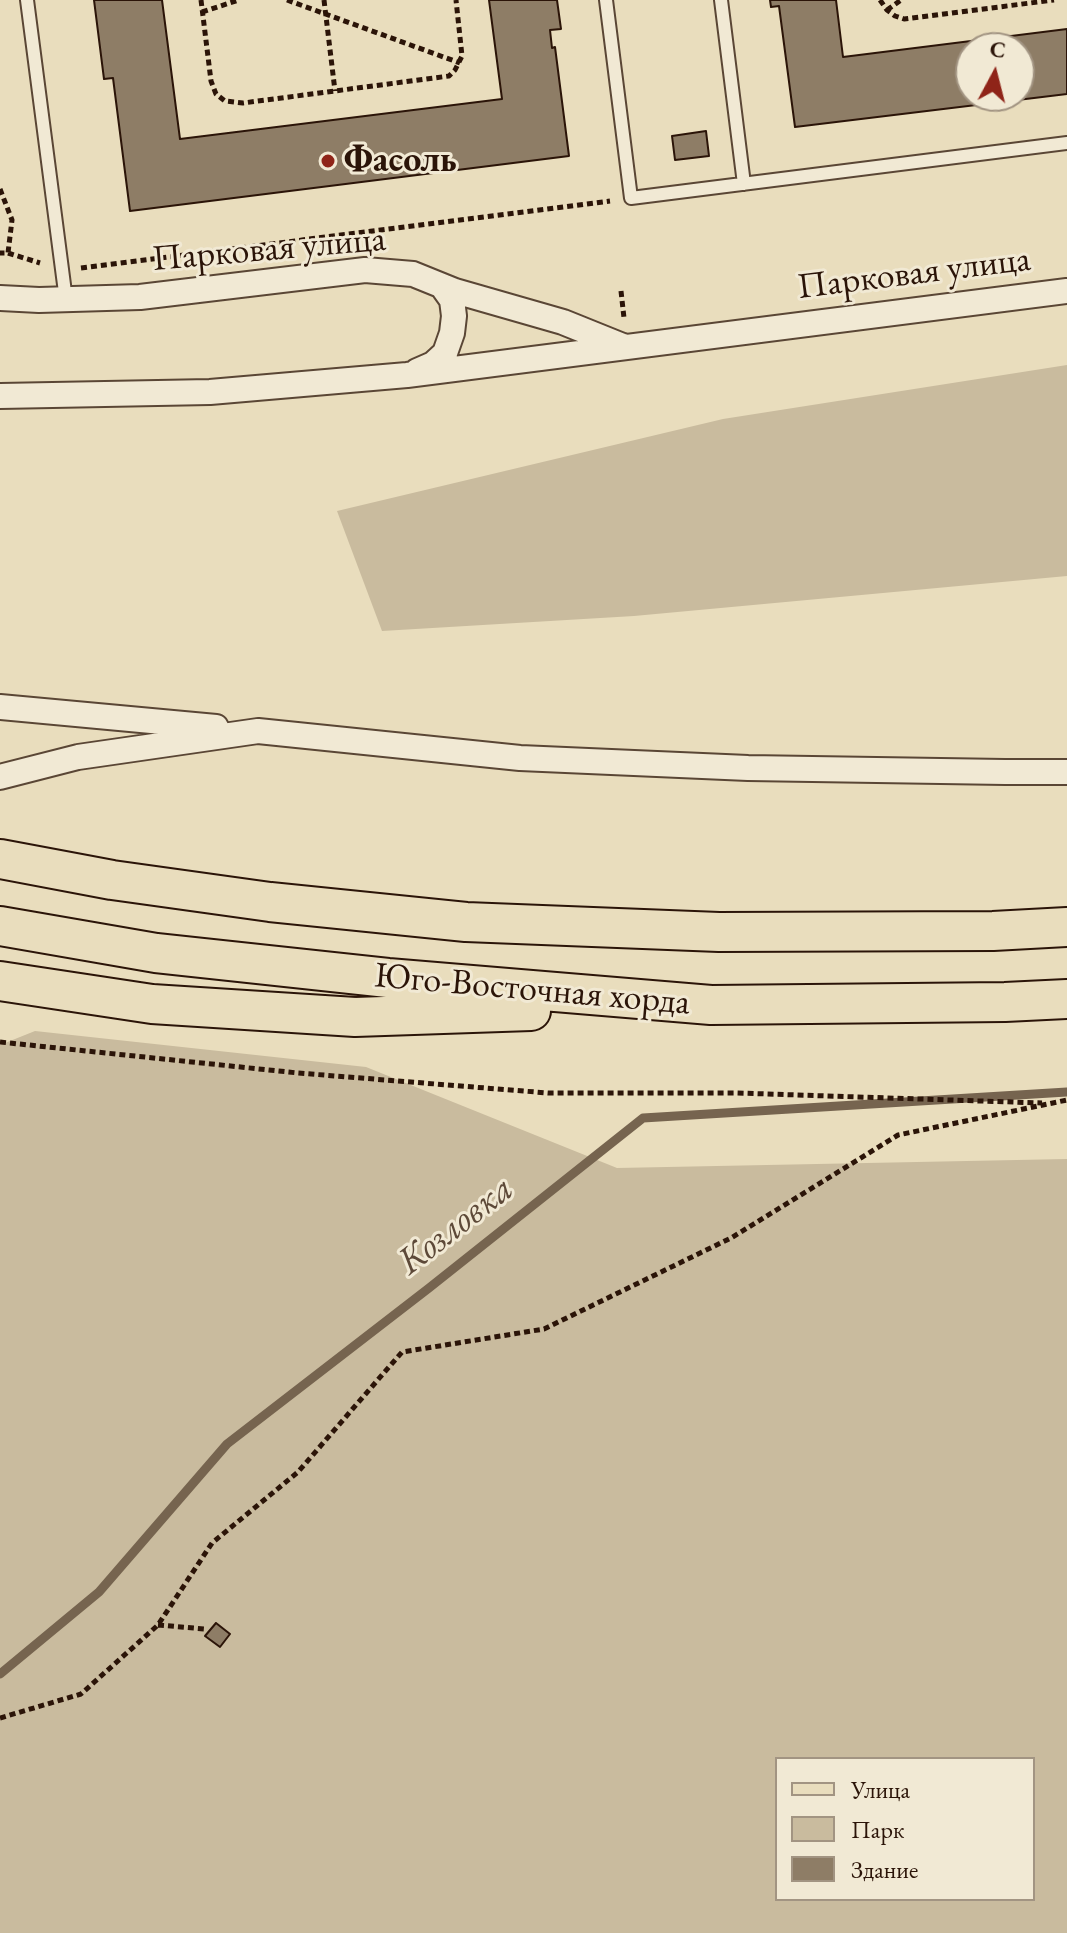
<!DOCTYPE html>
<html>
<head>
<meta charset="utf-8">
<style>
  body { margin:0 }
  #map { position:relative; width:1067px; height:1933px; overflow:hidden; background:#e9ddbd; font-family:"EB Garamond",serif }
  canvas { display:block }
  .legend { position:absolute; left:775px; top:1757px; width:260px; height:144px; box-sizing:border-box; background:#f1e9d4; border:2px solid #a29482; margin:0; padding:10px 14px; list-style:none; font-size:24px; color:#2b1408 }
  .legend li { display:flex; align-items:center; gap:16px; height:40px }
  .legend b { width:40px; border:2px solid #a29482 }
  .north { position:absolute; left:955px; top:32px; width:80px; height:80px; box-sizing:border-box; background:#f1e9d4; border:2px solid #a29482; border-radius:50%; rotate:7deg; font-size:22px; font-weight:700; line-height:32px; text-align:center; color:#2b1408 }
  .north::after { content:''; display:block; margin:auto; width:28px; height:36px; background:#8f2418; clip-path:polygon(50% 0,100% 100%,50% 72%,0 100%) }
</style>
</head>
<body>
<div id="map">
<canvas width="1067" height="1933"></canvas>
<ul class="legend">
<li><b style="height:10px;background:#e9ddbd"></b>Улица</li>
<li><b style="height:22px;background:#c9bb9e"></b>Парк</li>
<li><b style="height:22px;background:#8e7d66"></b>Здание</li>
</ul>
<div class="north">С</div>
</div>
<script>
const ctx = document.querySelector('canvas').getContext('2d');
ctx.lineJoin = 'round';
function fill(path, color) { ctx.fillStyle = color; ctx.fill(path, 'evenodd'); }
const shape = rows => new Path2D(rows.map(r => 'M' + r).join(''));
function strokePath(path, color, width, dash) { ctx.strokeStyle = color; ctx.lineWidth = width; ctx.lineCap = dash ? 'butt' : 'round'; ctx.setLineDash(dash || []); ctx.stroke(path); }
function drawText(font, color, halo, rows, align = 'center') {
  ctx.font = font + ' "EB Garamond",serif'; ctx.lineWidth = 6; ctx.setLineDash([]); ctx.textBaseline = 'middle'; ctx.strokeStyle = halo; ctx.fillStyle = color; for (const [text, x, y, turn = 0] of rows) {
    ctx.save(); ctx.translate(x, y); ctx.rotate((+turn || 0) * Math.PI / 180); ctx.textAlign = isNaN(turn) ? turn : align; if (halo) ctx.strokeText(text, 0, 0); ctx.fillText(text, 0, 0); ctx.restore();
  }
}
fill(shape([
  [1067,365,1067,576,634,616,382,631,337,511,723,419],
  [35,1031,366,1067,617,1168,1067,1159,1067,1933,0,1933,0,1045],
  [777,1759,1033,1759,1033,1899,777,1899]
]), '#c9bb9e');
strokePath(shape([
  [0,1674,99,1592,227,1444,429,1288,643,1118,1067,1092]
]), '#76644f', 9);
const building = shape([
  [94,0,162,0,180,139,502,99,489,0,557,0,561,29,550,30,552,48,555,47,569,156,130,211,113,78,104,79,94,0],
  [770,0,836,0,843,57,1067,29,1067,94,795,127,779,6,771,7,770,0],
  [971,48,1019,48,1019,96,971,96,971,48],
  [706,131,709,156,675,160,672,136,706,131],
  [216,1623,230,1634,220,1647,205,1636,216,1623]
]);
fill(building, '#8e7d66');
strokePath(building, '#2b1408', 2);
const service = shape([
  [27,0,66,300],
  [606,0,631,198,1067,143],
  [721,0,744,184]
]);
const minor = shape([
  [0,298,39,300,140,297,365,270,413,274,455,291,563,322,625,347],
  [417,371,433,364,445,353,452,333,454,316,452,300,442,286],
  [0,396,210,392,407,375,1067,291],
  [0,707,216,727],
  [0,777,78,757,258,731,520,758,748,768,1005,772,1067,772]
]);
const primary = shape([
  [0,859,112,880,270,902,466,922,719,932,993,931,1067,927],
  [0,926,156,953,388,978,711,1005,1005,1002,1067,999],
  [0,981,152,1004,355,1017,531,1011]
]);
strokePath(service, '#5a4635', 16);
strokePath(minor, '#5a4635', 28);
strokePath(primary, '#2b1408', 42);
strokePath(shape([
  [201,0,211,81,216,94,225,101,243,103,449,76,455,70,462,56,456,0],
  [287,0,460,63],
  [324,0,335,91],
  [880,0,887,10,895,16,904,19,1054,0],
  [887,10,901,0],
  [202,12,239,0],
  [0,189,12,220,8,253,0,253],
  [8,253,40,263],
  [81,268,610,201],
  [621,291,624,318],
  [0,1042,298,1073,548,1093,737,1093,1042,1103],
  [158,1625,205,1629],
  [0,1718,81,1694,158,1625,212,1543,298,1472,402,1352,544,1329,731,1238,898,1135,1067,1100]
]), '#2b1408', 5, [6, 4]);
strokePath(service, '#f1e9d4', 12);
strokePath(minor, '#f1e9d4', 24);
strokePath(primary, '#e9ddbd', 38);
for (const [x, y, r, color] of [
  [328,161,8,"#8f2418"]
]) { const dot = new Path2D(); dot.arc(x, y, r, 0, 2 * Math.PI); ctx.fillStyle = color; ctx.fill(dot); strokePath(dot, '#f1e9d4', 3); }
drawText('bold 36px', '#2b1408', '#f1e9d4', [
  ["Фасоль",344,161]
], 'left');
drawText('36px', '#2b1408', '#f1e9d4', [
  ["Парковая улица",269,250,-5],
  ["Парковая улица",914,274,-7],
  ["Юго-Восточная хорда",532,990,5]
]);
drawText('italic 38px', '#5d4938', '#f1e9d4', [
  ["Козловка",456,1226,-38]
]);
</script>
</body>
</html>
